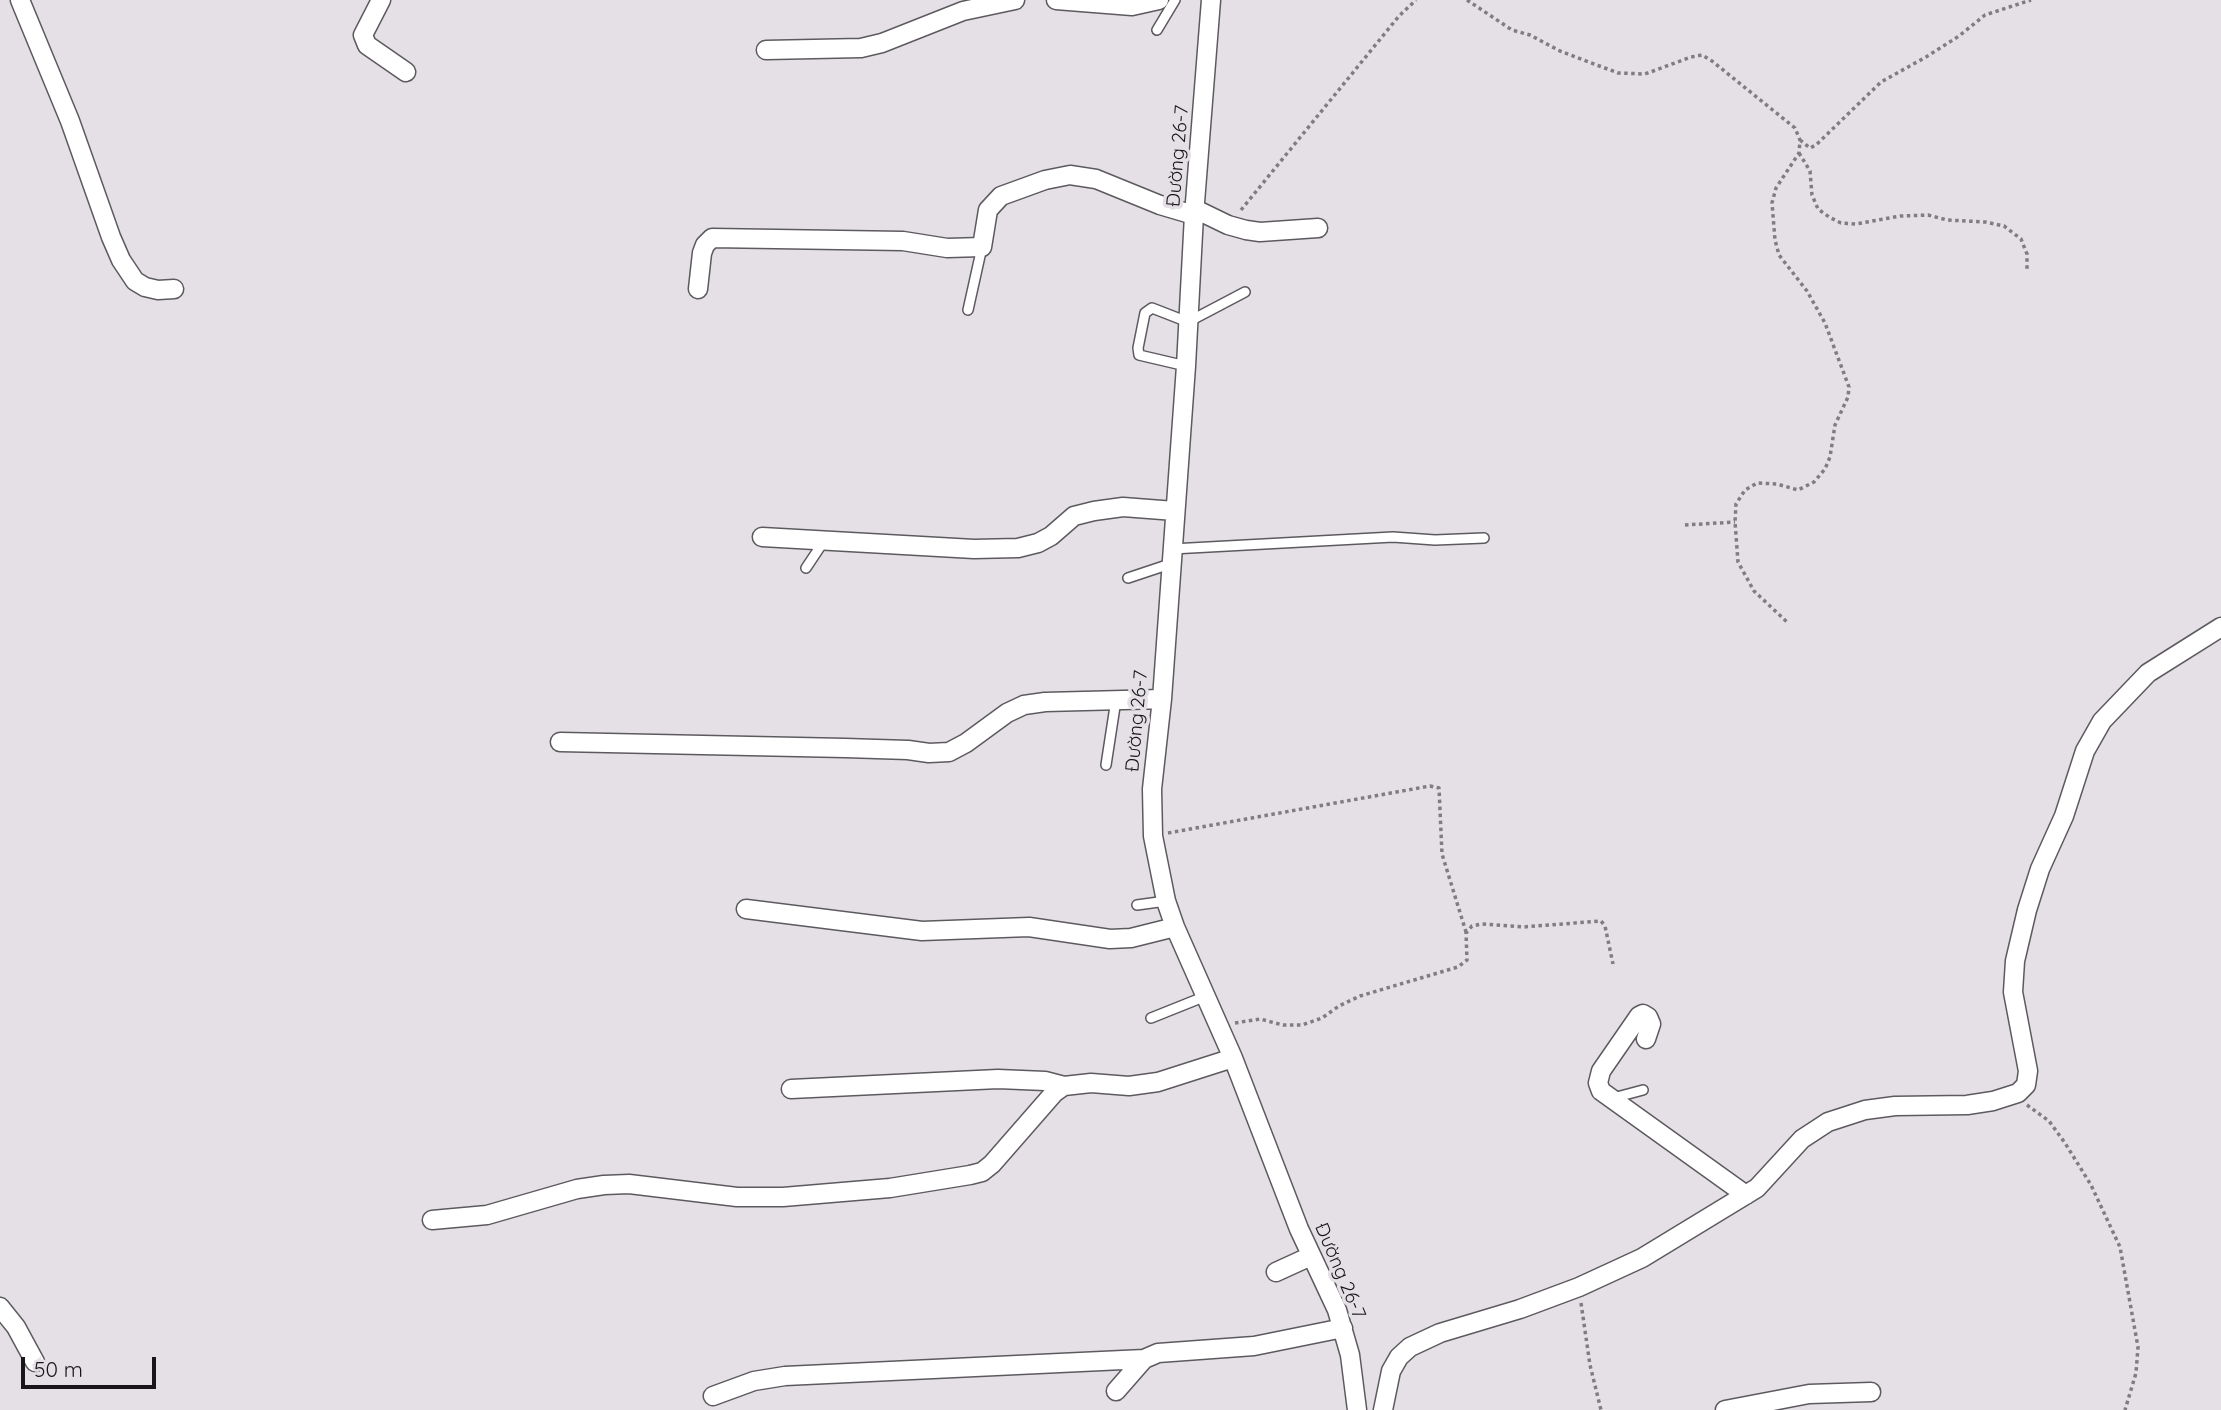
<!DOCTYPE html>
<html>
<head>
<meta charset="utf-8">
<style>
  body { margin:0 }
  #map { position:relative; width:2221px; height:1410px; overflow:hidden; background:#e4e0e6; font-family:Quicksand,sans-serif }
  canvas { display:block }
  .scale { position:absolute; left:21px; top:1357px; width:135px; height:32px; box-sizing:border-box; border:4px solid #181619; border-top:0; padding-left:9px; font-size:21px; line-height:24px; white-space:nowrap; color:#181619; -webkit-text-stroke:5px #e4e0e6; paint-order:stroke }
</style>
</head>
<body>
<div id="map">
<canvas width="2221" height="1410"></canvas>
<div class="scale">50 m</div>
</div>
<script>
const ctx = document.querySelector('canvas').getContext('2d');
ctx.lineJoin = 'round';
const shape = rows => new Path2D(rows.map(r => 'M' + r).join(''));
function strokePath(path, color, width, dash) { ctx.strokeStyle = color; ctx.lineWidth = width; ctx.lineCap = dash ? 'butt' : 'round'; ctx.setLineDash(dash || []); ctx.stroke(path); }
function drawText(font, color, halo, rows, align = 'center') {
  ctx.font = font + ' Quicksand,sans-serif'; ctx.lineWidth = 7; ctx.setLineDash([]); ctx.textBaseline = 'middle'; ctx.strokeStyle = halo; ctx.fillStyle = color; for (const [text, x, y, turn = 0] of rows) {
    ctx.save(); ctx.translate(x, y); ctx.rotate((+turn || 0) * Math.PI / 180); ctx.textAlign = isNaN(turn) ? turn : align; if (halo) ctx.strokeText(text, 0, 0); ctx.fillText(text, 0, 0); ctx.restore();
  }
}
const service = shape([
  [1157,30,1175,0],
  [968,310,982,247],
  [1186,366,1139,355,1138,348,1145,313,1152,308,1188,322,1245,292],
  [1172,549,1393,537,1435,540,1484,538],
  [806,568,824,541],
  [1128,578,1170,564],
  [1106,765,1116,700],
  [1137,905,1166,901],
  [1151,1018,1206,996],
  [1613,1098,1643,1090]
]);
const minor = shape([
  [20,0,70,121,111,237,121,260,135,281,145,287,158,290,174,289],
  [381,0,363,35,367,45,406,72],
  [1056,0,1132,6,1159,0],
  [1211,0,1194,215,1186,366,1162,699,1152,789,1153,836,1166,901,1175,927,1233,1058,1299,1229,1337,1310,1350,1355,1357,1410],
  [766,50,861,48,882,43,963,11,1015,0],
  [1195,209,1228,225,1246,230,1260,232,1318,228],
  [698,289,702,253,705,245,712,238,903,241,947,248,982,247,988,210,1001,196,1045,180,1070,175,1096,179,1160,205,1194,215],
  [762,537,974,549,1018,548,1038,543,1051,536,1074,516,1094,511,1123,507,1175,511],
  [560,742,845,748,908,750,929,753,949,752,966,743,1007,713,1024,705,1045,702,1162,699],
  [746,909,922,931,1029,927,1110,939,1131,938,1175,927],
  [1646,1039,1651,1024,1648,1017,1643,1014,1639,1016,1601,1071,1598,1083,1601,1091,1746,1195],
  [791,1089,998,1079,1045,1081,1064,1086],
  [432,1220,487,1215,577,1189,604,1185,629,1184,737,1197,783,1197,890,1188,970,1175,982,1172,992,1164,1054,1093,1064,1086,1091,1083,1129,1086,1158,1082,1233,1058],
  [1276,1272,1311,1256],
  [0,1307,16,1327,35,1362],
  [1116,1391,1144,1359,1158,1353,1254,1346,1343,1328],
  [713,1396,754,1381,785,1376,1144,1359],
  [1383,1410,1391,1371,1399,1357,1410,1347,1440,1333,1520,1309,1579,1287,1642,1258,1757,1188,1802,1139,1828,1122,1865,1110,1895,1106,1967,1105,1993,1101,2018,1093,2026,1085,2028,1071,2013,992,2015,961,2027,910,2040,869,2064,816,2085,751,2102,721,2148,673,2221,627],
  [1725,1410,1809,1394,1871,1392]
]);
strokePath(service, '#5d5a5f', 12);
strokePath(minor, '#5d5a5f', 21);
strokePath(shape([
  [1467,0,1512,30,1530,35,1560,51,1618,73,1645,74,1691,57,1702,55,1712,61,1795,128,1800,140,1799,153,1776,188,1772,203,1775,240,1779,255,1807,291,1825,323,1849,387,1848,397,1835,425,1830,457,1825,469,1814,482,1798,490,1777,484,1757,483,1745,490,1736,504,1735,522,1738,562,1754,591,1787,622],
  [1800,140,1810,148,1816,145,1881,82,1926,57,1959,36,1985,15,2031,0],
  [1799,153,1810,171,1812,195,1818,209,1829,217,1841,223,1856,224,1900,216,1928,215,1947,220,1985,222,2004,226,2021,239,2027,254,2027,269],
  [1241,210,1399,16,1416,0],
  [1685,525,1735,522],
  [1168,833,1430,786,1439,788,1442,854,1466,932],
  [1235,1023,1260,1019,1283,1025,1302,1025,1322,1018,1339,1006,1360,996,1458,967,1467,960,1466,933,1472,926,1482,924,1523,927,1601,921,1605,926,1613,964],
  [2027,1105,2049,1121,2065,1143,2091,1185,2120,1247,2138,1347,2136,1373,2125,1410],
  [1581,1303,1590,1365,1601,1410]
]), '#807d82', 3.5, [3.5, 3.5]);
strokePath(service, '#fff', 9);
strokePath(minor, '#fff', 18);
drawText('19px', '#181619', '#e4e0e6', [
  ["Đường 26-7",1178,156,-85],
  ["Đường 26-7",1137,721,-85],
  ["Đường 26-7",1340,1271,67]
]);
</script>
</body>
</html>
